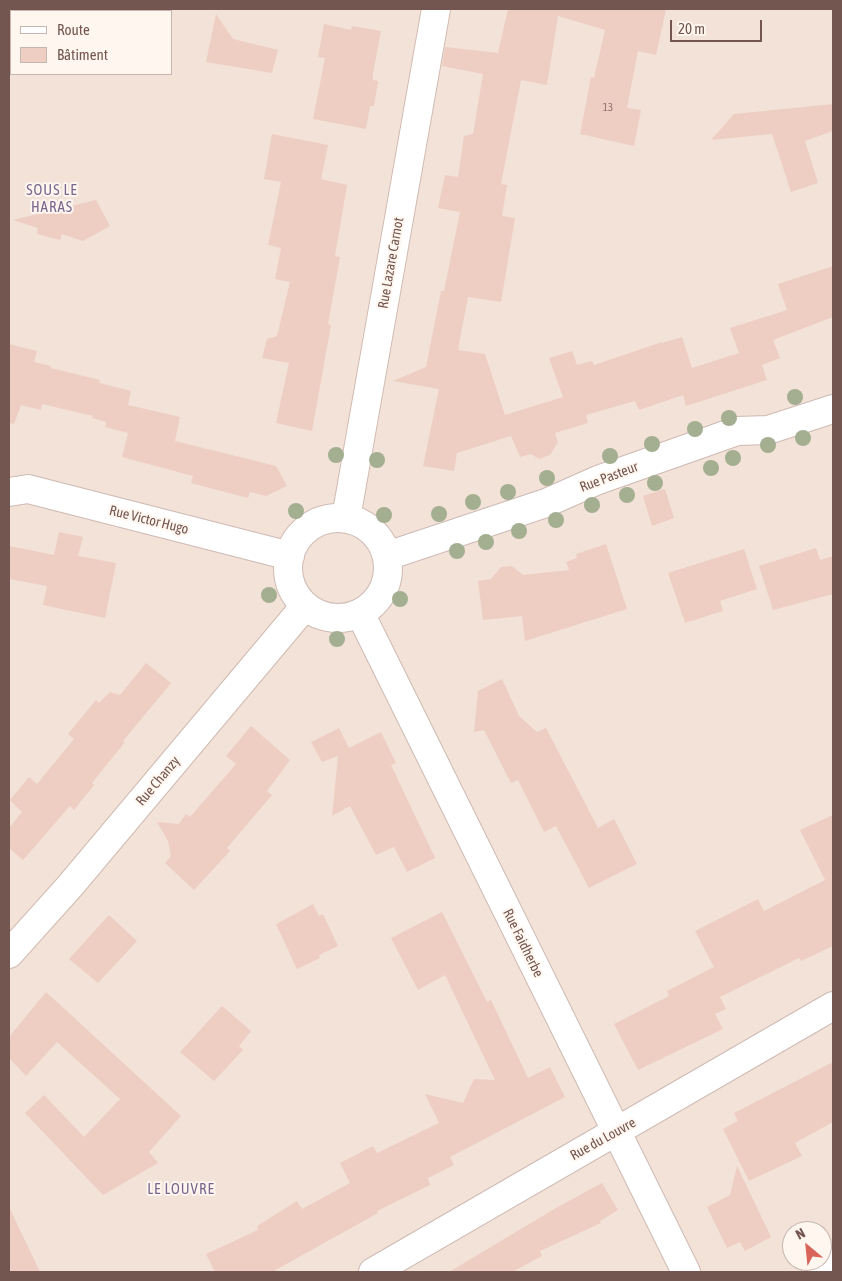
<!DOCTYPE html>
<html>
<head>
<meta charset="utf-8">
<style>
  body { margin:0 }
  #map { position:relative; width:842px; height:1281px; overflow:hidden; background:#fbf1e9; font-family:"Asap Condensed",sans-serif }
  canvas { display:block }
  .frame { position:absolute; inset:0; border:10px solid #73564f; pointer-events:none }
  .legend { position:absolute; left:10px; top:10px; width:162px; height:65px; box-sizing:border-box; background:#fef6ef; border:1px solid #c6b6af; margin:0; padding:6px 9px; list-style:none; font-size:15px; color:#73564f }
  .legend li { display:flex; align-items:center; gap:10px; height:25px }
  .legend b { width:25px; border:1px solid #c6b6af }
  .north { position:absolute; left:782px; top:1221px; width:50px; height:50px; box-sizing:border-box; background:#fef6ef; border:1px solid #c6b6af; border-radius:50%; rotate:332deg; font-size:14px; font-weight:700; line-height:20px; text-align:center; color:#73564f }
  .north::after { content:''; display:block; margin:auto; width:18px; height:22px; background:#d96459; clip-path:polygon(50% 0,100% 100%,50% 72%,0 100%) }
  .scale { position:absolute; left:670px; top:20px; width:92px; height:22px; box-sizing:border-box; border:2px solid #73564f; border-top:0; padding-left:6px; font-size:15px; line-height:18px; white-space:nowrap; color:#73564f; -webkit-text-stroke:4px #fef6ef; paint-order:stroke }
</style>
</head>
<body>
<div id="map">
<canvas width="842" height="1281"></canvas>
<div class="frame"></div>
<ul class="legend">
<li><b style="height:6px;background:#fff"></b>Route</li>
<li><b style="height:14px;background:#eecec3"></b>Bâtiment</li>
</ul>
<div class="north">N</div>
<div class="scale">20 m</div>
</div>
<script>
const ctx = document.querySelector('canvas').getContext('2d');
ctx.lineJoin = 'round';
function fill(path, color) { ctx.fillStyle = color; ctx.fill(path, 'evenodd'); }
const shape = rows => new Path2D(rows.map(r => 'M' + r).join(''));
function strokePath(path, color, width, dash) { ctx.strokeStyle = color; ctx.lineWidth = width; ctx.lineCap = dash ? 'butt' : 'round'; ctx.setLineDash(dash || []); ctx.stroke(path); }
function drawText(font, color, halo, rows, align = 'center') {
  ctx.font = font + ' "Asap Condensed",sans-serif'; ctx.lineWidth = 4; ctx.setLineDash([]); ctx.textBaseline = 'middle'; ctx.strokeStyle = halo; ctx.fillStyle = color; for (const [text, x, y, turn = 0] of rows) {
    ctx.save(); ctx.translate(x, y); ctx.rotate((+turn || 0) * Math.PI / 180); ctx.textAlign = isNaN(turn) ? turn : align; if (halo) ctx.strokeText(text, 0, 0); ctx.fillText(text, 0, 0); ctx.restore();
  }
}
fill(shape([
  [9,9,833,9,833,1272,9,1272],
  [11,11,171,11,171,74,11,74],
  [792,1231,822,1231,822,1261,792,1261]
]), '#f2e2d8');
fill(shape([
  [508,9,666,9,656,55,638,51,627,108,641,110,634,146,580,134,591,77,594,78,605,30,558,16,547,85,521,80,501,184,507,185,502,216,515,218,501,302,468,297,458,350,485,354,505,415,563,397,549,358,572,351,577,365,592,361,594,365,662,342,662,343,682,337,692,368,739,353,730,328,787,310,778,284,833,266,833,317,773,340,780,358,762,365,767,380,686,406,683,395,639,410,635,401,586,415,588,423,555,433,558,442,550,455,539,459,531,454,520,457,511,436,457,453,454,471,423,466,439,389,393,381,426,367,441,291,444,291,460,212,438,208,445,175,458,177,464,136,473,134,483,74,442,66,445,47,498,53],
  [216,14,233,39,278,50,272,73,206,62],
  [324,24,351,30,352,26,381,31,373,73,373,80,378,81,374,106,370,106,366,129,313,119,325,58,318,57],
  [833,104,833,131,805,141,818,183,791,192,772,134,711,140,734,114],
  [272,134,328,145,321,179,347,185,335,256,340,257,328,324,331,325,312,431,276,423,289,363,262,358,267,339,277,336,290,282,275,279,281,248,268,245,281,182,264,179],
  [96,200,110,226,83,241,62,234,60,240,37,234,38,228,13,220],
  [9,344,37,351,34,362,51,366,51,368,100,380,99,383,131,391,128,405,180,417,175,441,276,466,287,486,266,496,250,492,248,498,191,483,193,476,122,457,128,433,105,427,106,422,92,418,93,416,42,404,41,410,21,405,14,424,9,423],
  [665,489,674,518,652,526,643,496],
  [59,532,83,537,78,556,116,563,105,618,43,605,47,586,9,579,9,546,54,555],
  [606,544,627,609,525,641,522,616,483,620,478,581,491,579,501,567,512,566,523,575,569,570,566,562,577,558,576,554],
  [816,548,820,560,833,556,833,594,773,610,759,566],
  [744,549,757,589,720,601,723,611,685,623,668,573],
  [146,663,171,683,123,741,125,742,92,783,94,785,74,810,70,806,23,860,9,848,9,828,22,812,10,800,29,777,37,784,74,739,68,734,96,700,99,703,110,692,120,695],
  [502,679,519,716,537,732,546,728,598,828,614,819,637,864,589,888,556,826,544,832,518,780,511,783,484,730,474,732,478,691],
  [251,726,290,760,267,791,272,795,227,848,230,851,194,890,165,863,171,856,168,841,157,822,179,824,186,814,190,817,236,764,226,756],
  [339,728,349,748,381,732,396,763,391,765,435,858,407,872,394,847,376,855,350,806,332,816,338,756,322,762,311,742],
  [833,815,833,946,801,961,799,958,720,997,726,1009,715,1014,723,1029,638,1070,614,1024,669,996,667,991,714,967,695,931,758,899,764,911,825,880,800,830],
  [313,904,319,916,323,914,338,946,319,955,320,958,297,969,276,924],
  [442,912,487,1002,491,1000,528,1078,550,1067,565,1097,450,1157,454,1165,428,1178,430,1185,377,1211,378,1213,272,1272,215,1272,206,1254,258,1230,257,1226,297,1201,302,1209,350,1183,340,1163,373,1146,377,1153,439,1123,425,1094,463,1103,474,1079,495,1080,445,975,418,990,391,938],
  [109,915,137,941,98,983,69,959],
  [46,992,181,1116,149,1152,158,1163,103,1195,25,1113,44,1095,84,1137,120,1099,57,1042,26,1076,9,1058,9,1037],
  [222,1006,251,1031,239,1046,243,1050,214,1081,180,1052],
  [833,1062,833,1122,795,1143,802,1156,749,1181,723,1129,738,1121,734,1113],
  [737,1166,771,1237,745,1251,740,1242,727,1248,707,1207,730,1195],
  [602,1183,618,1210,600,1221,601,1223,540,1251,542,1256,512,1272,449,1272,556,1208],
  [9,1207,40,1272,9,1272]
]), '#eecec3');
const street = shape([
  [9,492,28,489,290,556],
  '288 568a50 50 0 1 1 100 0a50 50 0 1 1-100 0Z',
  [387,556,546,503,598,480,737,431,768,430,833,409],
  [360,613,686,1272],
  [373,1272,833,1006],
  [816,1272,833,1262]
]);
const secondary = shape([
  [346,518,436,9],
  [9,954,70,886,305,606]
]);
strokePath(street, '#cebab3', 30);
strokePath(secondary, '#d0bab0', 30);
strokePath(street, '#fff', 28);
strokePath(secondary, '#fff', 28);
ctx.fillStyle = '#a4ae90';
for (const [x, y] of [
  [795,397],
  [729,418],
  [695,429],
  [803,438],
  [652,444],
  [768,445],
  [336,455],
  [610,456],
  [733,458],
  [377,460],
  [711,468],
  [547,478],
  [655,483],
  [508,492],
  [627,495],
  [473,502],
  [592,505],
  [296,511],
  [439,514],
  [384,515],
  [556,520],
  [519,531],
  [486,542],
  [457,551],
  [269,595],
  [400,599],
  [337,639]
]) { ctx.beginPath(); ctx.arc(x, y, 8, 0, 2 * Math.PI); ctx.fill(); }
drawText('11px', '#92746c', null, [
  ["13",608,108]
]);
drawText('14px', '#73564f', '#fef6ef', [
  ["Rue Lazare Carnot",391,263,-80],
  ["Rue Pasteur",609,477,-21],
  ["Rue Victor Hugo",149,520,14],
  ["Rue Chanzy",158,781,-50],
  ["Rue Faidherbe",523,943,64],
  ["Rue du Louvre",603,1139,-29]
]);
ctx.letterSpacing = '1px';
drawText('15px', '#7b668e', '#fef6ef', [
  ["SOUS LE",52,190],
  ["HARAS",52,207],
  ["LE LOUVRE",181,1189]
]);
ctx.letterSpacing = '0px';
</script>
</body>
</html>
